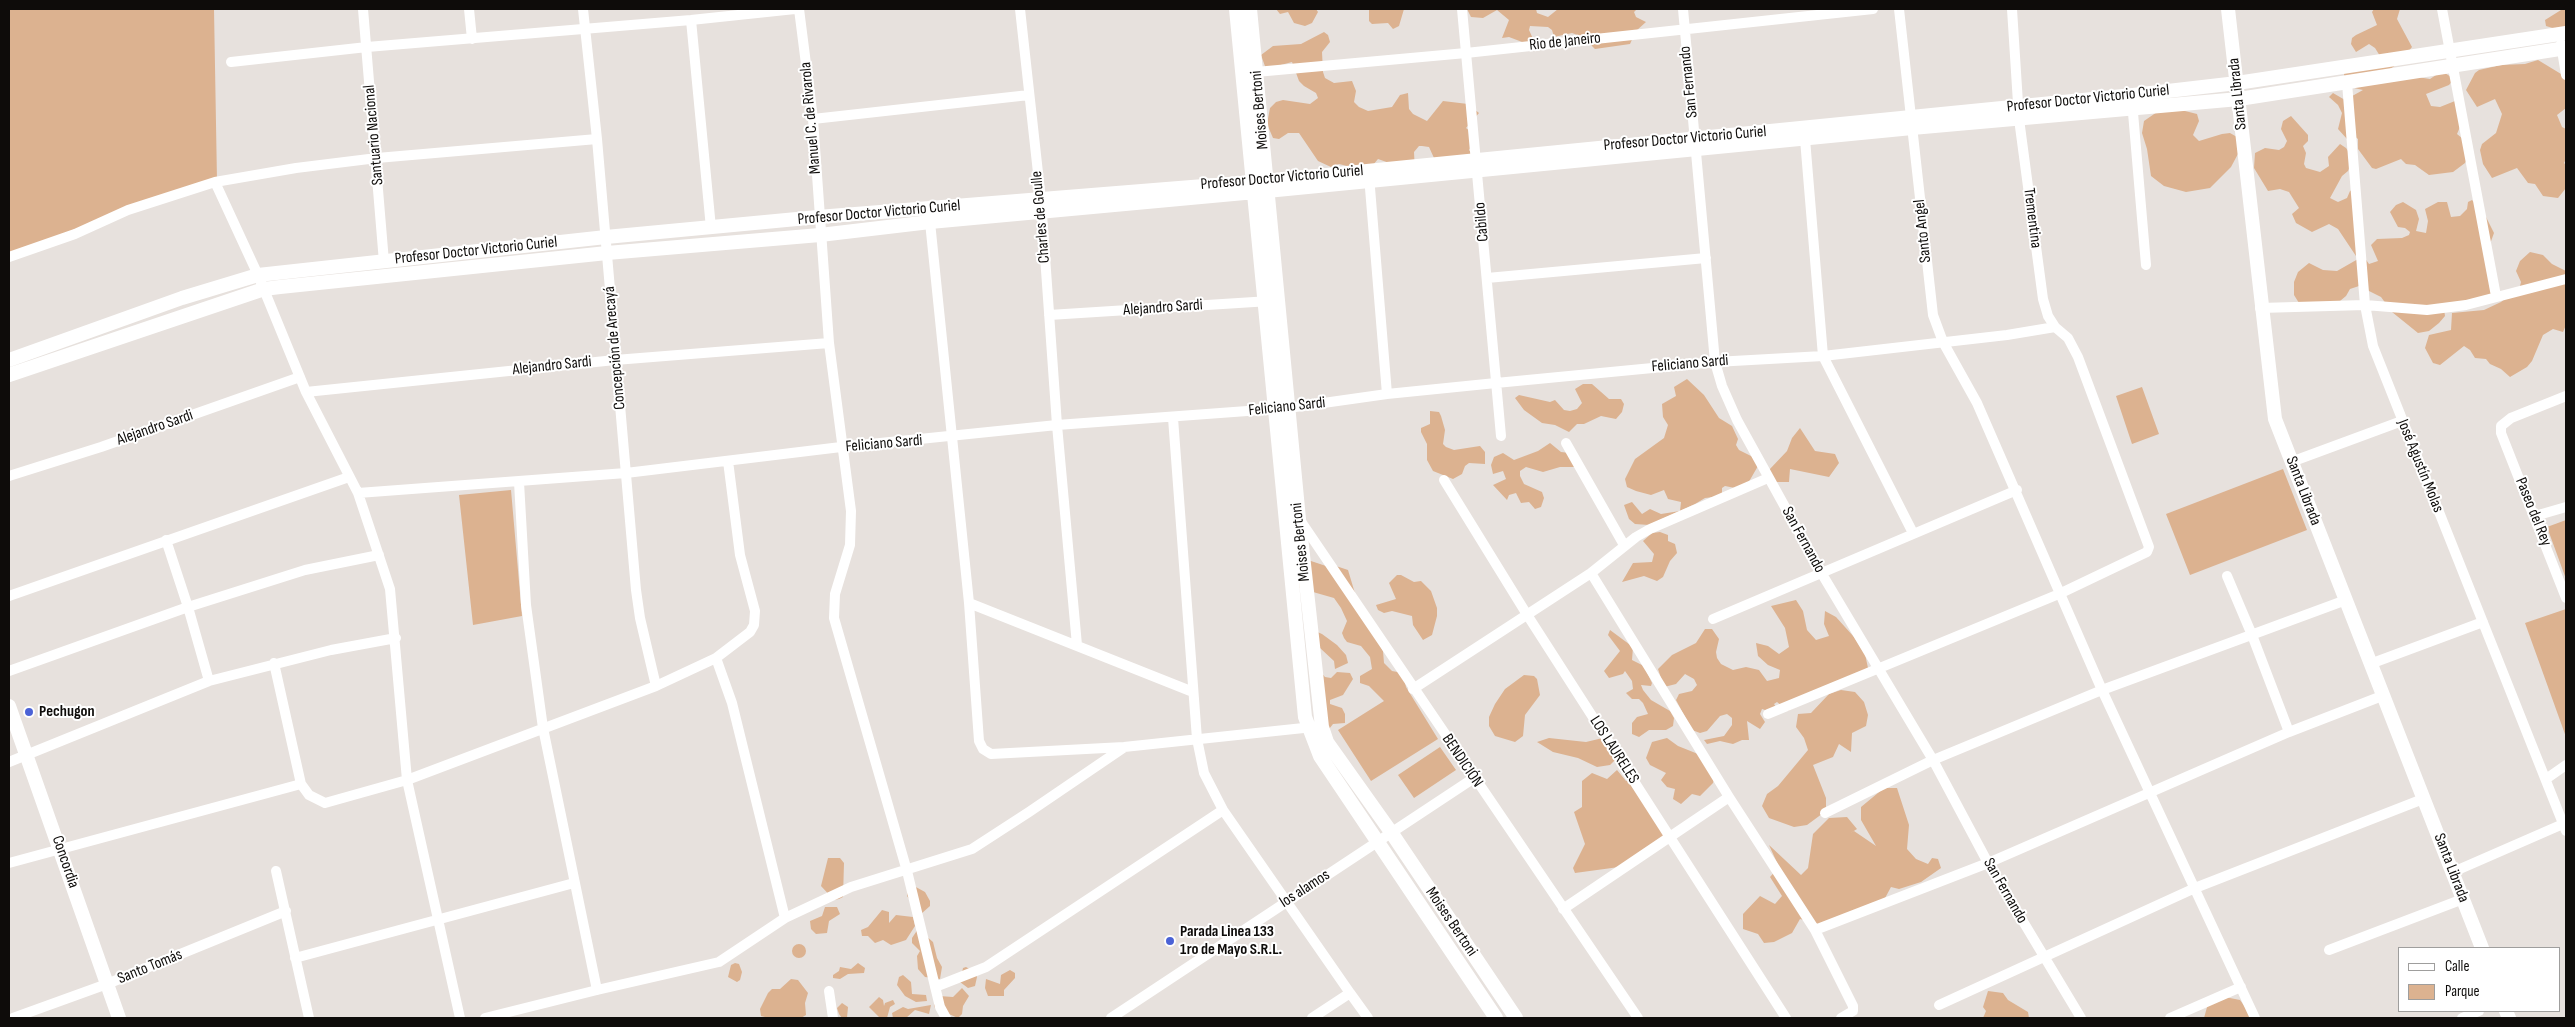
<!DOCTYPE html>
<html>
<head>
<meta charset="utf-8">
<style>
  body { margin:0 }
  #map { position:relative; width:2575px; height:1027px; overflow:hidden; background:#e7e1dd; font-family:"Sofia Sans Condensed",sans-serif }
  canvas { display:block }
  .frame { position:absolute; inset:0; border:10px solid #0e0c0a; pointer-events:none }
  .legend { position:absolute; left:2398px; top:947px; width:162px; height:65px; box-sizing:border-box; background:#fff; border:1px solid #9f9e9d; margin:0; padding:6px 9px; list-style:none; font-size:15px; color:#0e0c0a }
  .legend li { display:flex; align-items:center; gap:10px; height:25px }
  .legend b { width:25px; border:1px solid #9f9e9d }
</style>
</head>
<body>
<div id="map">
<canvas width="2575" height="1027"></canvas>
<div class="frame"></div>
<ul class="legend">
<li><b style="height:6px;background:#fff"></b>Calle</li>
<li><b style="height:14px;background:#dcb290"></b>Parque</li>
</ul>
</div>
<script>
const ctx = document.querySelector('canvas').getContext('2d');
ctx.lineJoin = 'round';
function fill(path, color) { ctx.fillStyle = color; ctx.fill(path, 'evenodd'); }
const shape = rows => new Path2D(rows.map(r => 'M' + r).join(''));
function strokePath(path, color, width, dash) { ctx.strokeStyle = color; ctx.lineWidth = width; ctx.lineCap = dash ? 'butt' : 'round'; ctx.setLineDash(dash || []); ctx.stroke(path); }
function drawText(font, color, halo, rows, align = 'center') {
  ctx.font = font + ' "Sofia Sans Condensed",sans-serif'; ctx.lineWidth = 4; ctx.setLineDash([]); ctx.textBaseline = 'middle'; ctx.strokeStyle = halo; ctx.fillStyle = color; for (const [text, x, y, turn = 0] of rows) {
    ctx.save(); ctx.translate(x, y); ctx.rotate((+turn || 0) * Math.PI / 180); ctx.textAlign = isNaN(turn) ? turn : align; if (halo) ctx.strokeText(text, 0, 0); ctx.fillText(text, 0, 0); ctx.restore();
  }
}
fill(shape([
  [9,9,214,9,217,181,9,255],
  [1276,9,1316,9,1318,12,1312,23,1305,26,1294,23,1288,12,1280,14],
  [1369,9,1404,9,1399,26,1393,29,1388,23,1372,24,1369,21],
  [1467,9,1536,9,1537,13,1548,17,1558,9,1637,9,1634,12,1636,17,1646,22,1636,31,1630,44,1595,49,1583,37,1572,33,1554,37,1552,30,1548,27,1530,26,1529,30,1534,41,1530,45,1509,37,1502,38,1509,20,1497,10,1483,18,1471,17],
  [2374,9,2400,9,2397,19,2412,47,2398,64,2385,72,2430,79,2442,71,2454,79,2449,85,2426,94,2431,106,2440,107,2455,101,2460,127,2457,134,2469,144,2470,154,2465,163,2453,172,2429,175,2415,165,2406,164,2401,159,2376,169,2372,168,2358,149,2358,139,2354,136,2347,139,2338,129,2342,113,2338,105,2329,97,2333,93,2345,100,2363,90,2354,88,2350,84,2344,75,2345,68,2380,56,2375,48,2369,44,2356,52,2351,44,2352,38,2356,35,2377,25,2372,12],
  [2559,9,2566,9,2566,32,2546,26,2545,20,2561,10],
  [1324,32,1328,35,1330,42,1322,52,1323,72,1325,78,1334,83,1352,81,1356,91,1354,102,1359,107,1368,111,1392,107,1400,95,1408,93,1409,109,1413,114,1427,121,1443,101,1468,104,1479,113,1466,128,1471,132,1472,145,1469,150,1473,155,1434,158,1429,147,1422,146,1419,146,1414,152,1415,172,1378,159,1373,165,1347,166,1339,164,1331,167,1318,161,1299,133,1288,133,1279,139,1273,138,1267,124,1270,108,1276,102,1283,100,1310,104,1318,98,1316,93,1304,86,1299,81,1292,62,1266,69,1261,55,1273,46,1301,44],
  [2538,60,2566,77,2566,108,2557,115,2562,127,2566,129,2566,159,2564,163,2566,165,2566,188,2558,198,2543,196,2535,184,2528,183,2517,168,2492,178,2483,164,2480,150,2482,144,2496,133,2502,114,2495,99,2477,107,2466,90,2475,73,2479,70,2501,65,2525,64],
  [2181,110,2197,114,2199,121,2193,135,2199,141,2222,134,2230,133,2237,137,2239,152,2231,167,2210,188,2186,192,2164,186,2151,176,2147,149,2142,133,2144,121,2157,112],
  [2291,116,2308,135,2308,141,2303,146,2306,153,2304,164,2306,168,2320,172,2329,166,2328,157,2340,144,2346,148,2353,158,2348,171,2342,176,2330,198,2338,202,2347,198,2350,191,2355,188,2362,254,2369,264,2378,261,2371,245,2377,239,2402,238,2409,235,2410,232,2405,228,2398,227,2390,212,2396,205,2403,202,2416,210,2419,219,2416,231,2426,233,2428,221,2425,209,2438,202,2447,202,2451,217,2460,216,2467,209,2468,202,2472,200,2483,211,2494,233,2490,244,2492,295,2444,309,2445,316,2439,323,2429,331,2418,333,2392,312,2381,297,2359,286,2350,289,2346,296,2334,306,2299,303,2294,295,2294,282,2298,272,2309,263,2323,270,2337,271,2358,259,2338,229,2329,224,2312,232,2296,223,2292,214,2299,208,2289,192,2280,189,2268,191,2254,168,2255,153,2265,148,2279,150,2284,147,2287,141,2281,129,2283,121],
  [2530,252,2543,255,2552,264,2566,271,2566,325,2563,332,2553,329,2543,335,2532,361,2527,367,2510,377,2501,369,2490,364,2486,359,2475,358,2470,350,2464,346,2440,365,2433,363,2425,348,2429,335,2451,330,2452,313,2484,310,2501,302,2520,286,2521,282,2516,271,2520,261],
  [1687,379,1704,395,1719,418,1732,426,1738,439,1736,445,1739,450,1753,457,1758,466,1747,485,1735,488,1725,486,1722,488,1722,496,1705,498,1695,504,1649,525,1635,524,1629,519,1624,505,1632,502,1642,514,1650,509,1661,514,1680,511,1681,502,1668,499,1664,490,1651,495,1636,491,1627,487,1625,479,1635,459,1664,438,1668,425,1663,417,1662,404,1676,396,1674,387],
  [1583,384,1592,384,1609,399,1621,399,1624,404,1622,412,1616,419,1601,416,1584,424,1577,424,1569,432,1555,425,1542,423,1524,410,1515,398,1519,395,1550,402,1555,400,1564,410,1570,411,1577,409,1582,403,1575,389],
  [2142,387,2159,434,2132,444,2116,396],
  [1430,411,1439,412,1441,416,1445,430,1443,444,1446,447,1454,450,1480,446,1485,452,1485,464,1469,463,1465,466,1462,474,1453,479,1433,471,1427,460,1427,444,1421,432,1421,428,1430,424],
  [1800,428,1815,451,1835,454,1839,463,1829,477,1790,469,1789,482,1776,482,1769,470,1787,451,1792,438],
  [1550,443,1561,452,1570,453,1578,467,1560,467,1543,472,1526,467,1520,471,1520,476,1524,484,1542,492,1544,498,1541,507,1535,509,1529,502,1521,503,1516,493,1509,495,1507,500,1493,485,1506,479,1503,471,1493,474,1491,465,1494,457,1503,453,1514,460,1538,451],
  [2283,469,2307,530,2190,575,2166,514],
  [511,490,522,616,473,625,459,495],
  [2566,520,2566,579,2547,527],
  [1660,532,1668,535,1668,541,1675,544,1677,553,1670,561,1663,577,1657,581,1644,576,1622,582,1633,563,1652,562,1654,554,1643,541,1652,533],
  [1308,560,1329,567,1336,566,1348,570,1357,600,1383,651,1384,663,1392,671,1403,673,1406,687,1438,739,1371,781,1338,730,1384,701,1369,686,1360,683,1360,676,1372,669,1370,657,1361,646,1347,642,1344,638,1342,633,1347,621,1341,608,1334,598,1299,588,1294,583,1296,568],
  [1397,575,1401,575,1414,582,1421,581,1431,591,1437,608,1437,616,1432,635,1423,640,1413,625,1412,616,1392,611,1384,613,1378,610,1376,605,1396,599,1389,583],
  [1796,600,1803,611,1807,630,1816,640,1829,636,1824,624,1825,611,1836,617,1854,637,1865,654,1868,668,1788,711,1777,702,1774,704,1776,707,1768,711,1762,709,1760,714,1765,722,1760,729,1747,721,1749,740,1742,740,1733,744,1720,741,1707,744,1704,740,1724,736,1732,725,1732,718,1727,714,1720,716,1707,731,1700,733,1692,730,1676,700,1679,694,1692,691,1697,685,1694,679,1685,674,1676,684,1664,687,1658,669,1672,655,1696,643,1705,629,1712,629,1719,639,1716,652,1717,658,1721,664,1733,670,1746,667,1759,670,1767,681,1779,678,1780,670,1768,665,1758,656,1756,643,1768,646,1779,654,1789,647,1785,628,1771,606],
  [2566,609,2566,737,2525,623],
  [1610,630,1633,647,1632,660,1644,666,1652,683,1651,686,1641,685,1643,690,1651,700,1670,711,1674,718,1673,726,1666,730,1649,730,1639,737,1632,734,1632,723,1637,717,1648,714,1643,703,1639,699,1632,699,1626,693,1633,689,1632,681,1625,671,1623,674,1609,678,1604,671,1620,651,1608,635],
  [1315,631,1322,634,1337,645,1346,655,1348,663,1335,669,1334,661,1320,648,1320,671,1325,677,1331,678,1337,672,1350,673,1353,679,1343,695,1330,700,1330,704,1342,708,1345,714,1345,723,1333,724,1326,733],
  [1524,675,1534,676,1537,679,1540,695,1525,715,1523,736,1515,742,1495,736,1489,726,1489,717,1495,704,1505,689],
  [1841,690,1855,692,1864,702,1868,715,1866,726,1852,733,1851,752,1839,744,1833,757,1813,765,1826,798,1826,811,1807,825,1794,827,1769,818,1762,806,1767,794,1778,786,1808,750,1804,738,1796,727,1798,714,1811,713,1829,694],
  [1607,737,1615,760,1610,765,1597,767,1578,758,1553,752,1537,742,1549,738,1586,742],
  [1667,738,1678,746,1698,754,1715,776,1713,783,1700,796,1692,794,1681,804,1673,799,1675,789,1667,787,1661,780,1666,773,1650,765,1646,758,1652,742],
  [1440,747,1456,770,1414,798,1398,775],
  [1617,770,1626,781,1632,781,1668,833,1619,867,1575,873,1573,868,1585,844,1574,812,1582,807,1582,781,1592,773,1607,779],
  [1884,788,1897,788,1909,825,1907,849,1916,859,1928,864,1932,858,1938,859,1941,868,1921,882,1899,889,1891,887,1884,900,1822,925,1800,919,1792,933,1774,942,1764,943,1758,934,1743,929,1743,914,1760,896,1775,904,1782,896,1770,877,1779,867,1769,845,1801,875,1808,868,1813,834,1829,818,1847,817,1857,829,1849,834,1854,831,1876,846,1861,820,1861,807],
  [828,858,840,858,844,863,843,897,839,899,834,900,821,886],
  [914,886,925,892,930,901,930,906,921,914,907,896,908,891],
  [825,907,837,907,840,914,829,921,827,933,816,934,811,929,810,921,822,916],
  [882,910,889,912,889,923,896,915,913,917,915,926,906,940,891,945,883,940,875,943,868,936,862,936,861,930,868,927],
  [918,929,933,942,937,958,942,967,940,979,925,977,918,969,917,956,920,951,912,943,912,938],
  '792 951a7 7 0 1 1 14 0a7 7 0 1 1-14 0Z',
  [735,963,739,964,742,972,740,980,737,982,728,977,731,965],
  [858,963,865,968,864,973,848,974,840,979,833,978,833,975,839,971,840,967,851,969],
  [966,967,975,972,977,977,975,986,968,988,960,982,963,968],
  [1010,970,1015,973,1015,978,1004,990,1004,996,988,996,985,988,986,979,1000,984,1001,975],
  [903,975,911,982,912,994,926,995,927,1001,916,1002,905,996,897,985,899,977],
  [791,979,798,980,808,993,805,1003,806,1015,801,1018,769,1018,761,1016,760,1009,768,993,772,989,780,989],
  [962,988,969,996,963,1006,962,1014,958,1018,935,1008,934,1005,939,996,953,997],
  [1988,991,2003,993,2008,1000,2028,1012,2029,1018,1983,1018,1986,1011,1983,1007],
  [879,997,883,1000,884,1006,885,1003,893,1000,895,1004,890,1007,887,1018,880,1018,869,1007],
  [2225,997,2240,1000,2253,1018,2204,1018,2209,1000],
  [842,1003,848,1007,847,1018,842,1018,839,1014,837,1008],
  [931,1005,929,1014,915,1010,906,1018,893,1018,892,1013,903,1007,908,1009]
]), '#dcb290');
strokePath(shape([
  [363,9,384,262],
  [469,9,472,39],
  [583,9,597,139,636,590,640,618,656,686],
  [799,9,813,119,829,343,851,511,850,545,835,594,834,618,907,871,940,1007,946,1018],
  [1020,9,1041,200,1057,425,1077,645],
  [1462,9,1501,436],
  [1683,9,1715,362,1722,386,1737,420,1822,574,1933,760,1988,863,2081,1018],
  [1899,9,1933,315,1943,342,1977,403,2102,690,2255,1018],
  [2442,9,2496,296],
  [691,20,711,228],
  [2561,44,2566,75],
  [231,62,367,47,691,20,795,9],
  [1256,72,1466,53,1873,9],
  [2347,83,2365,305,2373,346,2566,831],
  [2132,101,2146,265],
  [813,119,1029,95],
  [1805,139,1823,356,1913,533],
  [1369,176,1387,394],
  [215,182,258,275,306,392,358,493,390,589,407,780,460,1018],
  [930,222,969,603,979,741,983,749,991,754,1124,747,1313,727],
  [9,257,75,234,128,210,215,182,296,168,377,158,597,139],
  [1487,278,1706,258],
  [2260,308,2365,305,2427,310,2466,305,2566,279],
  [1049,315,1270,301],
  [306,392,615,360,829,343],
  [2566,396,2511,418,2501,426,2501,433,2566,598],
  [1173,418,1197,739,1204,773,1223,810,1350,993],
  [1566,443,1624,545],
  [2291,462,2402,421],
  [9,476,101,447,300,377],
  [1444,480,1526,613,1786,1018],
  [519,482,526,605,543,728,597,990],
  [358,493,626,473,841,447,1057,425,1288,408,1387,394,1496,383,1715,362,1823,356,2007,335,2055,327],
  [2535,516,2566,507],
  [1300,520,1638,1018],
  [166,540,188,607,209,681],
  [1591,573,1729,797,1815,930,1853,1006,1853,1011,1841,1018],
  [2227,576,2252,635,2289,732],
  [9,596,349,477],
  [969,603,1193,692],
  [1713,619,2017,490],
  [274,663,301,784,309,795,325,803,407,780,656,686,716,658,750,632,754,625,755,611,740,555,728,461],
  [2370,664,2483,622],
  [9,671,188,607,305,570,379,555],
  [1413,689,1591,573,1636,537,1650,529,1768,478],
  [1768,714,2059,594,2147,552,2149,547,2078,357,2068,338,2055,327,2048,316,2043,299,2019,119,2012,9],
  [9,762,209,681,331,650,396,638],
  [2546,779,2566,765],
  [1825,813,1933,760,2102,690,2346,600],
  [9,863,301,784],
  [276,871,309,1018],
  [2453,872,2563,824],
  [1563,909,1729,797],
  [785,918,851,887,972,849,1029,812,1123,748],
  [1815,930,1988,863,2289,732,2382,696],
  [2329,950,2463,899],
  [295,958,574,883],
  [935,987,986,967,1223,810],
  [829,991,833,1018],
  [1939,1005,2195,888,2423,799],
  [13,1018,107,984,286,911],
  [485,1018,597,990,719,962,785,918,732,703,716,658],
  [1111,1018,1474,778],
  [1312,1018,1350,993,1368,1018],
  [2170,1018,2241,987],
  [2462,1018,2479,1011]
]), '#fff', 10);
strokePath(shape([
  [1236,9,1305,717,1320,756,1496,1018],
  [1250,9,1299,519,1322,727,1327,742,1391,832,1516,1018],
  [2228,9,2275,419,2482,948],
  [9,360,182,298,258,275,606,237,818,217,1266,181,2133,95,2237,83,2566,33],
  [9,375,264,289,280,287,607,253,820,235,930,222,1277,190,1912,128,2239,99,2566,48],
  [9,706,119,1018],
  [2506,1011,2509,1018]
]), '#fff', 14);
for (const [x, y, r, color] of [
  [29,712,5,"#4b62d6"],
  [1170,941,5,"#4b62d6"]
]) { const dot = new Path2D(); dot.arc(x, y, r, 0, 2 * Math.PI); ctx.fillStyle = color; ctx.fill(dot); strokePath(dot, '#fff', 2); }
drawText('16px', '#0e0c0a', '#fff', [
  ["Rio de Janeiro",1565,42,-6],
  ["San Fernando",1689,82,-96],
  ["Santa Librada",2238,94,-96],
  ["Profesor Doctor Victorio Curiel",2088,99,-6],
  ["Moises Bertoni",1260,110,-95],
  ["Manuel C. de Rivarola",811,118,-95],
  ["Santuario Nacional",374,135,-95],
  ["Profesor Doctor Victorio Curiel",1685,139,-5],
  ["Profesor Doctor Victorio Curiel",1282,178,-5],
  ["Profesor Doctor Victorio Curiel",879,213,-5],
  ["Charles de Goulle",1041,217,-95],
  ["Trementina",2032,218,83],
  ["Cabildo",1482,222,-95],
  ["Santo Angel",1923,231,-96],
  ["Profesor Doctor Victorio Curiel",476,251,-6],
  ["Alejandro Sardi",1163,308,-4],
  ["Concepción de Arecayá",615,348,-95],
  ["Feliciano Sardi",1690,364,-5],
  ["Alejandro Sardi",552,366,-6],
  ["Feliciano Sardi",1287,407,-6],
  ["Alejandro Sardi",155,428,-19],
  ["Feliciano Sardi",884,444,-5],
  ["José Agustín Molas",2420,466,68],
  ["Santa Librada",2303,491,69],
  ["Paseo del Rey",2533,512,68],
  ["San Fernando",1803,540,61],
  ["Moises Bertoni",1301,542,-96],
  ["LOS LAURELES",1614,750,57],
  ["BENDICIÓN",1462,761,56],
  ["Concordia",65,862,71],
  ["Santa Librada",2451,868,69],
  ["los alamos",1305,889,-33],
  ["San Fernando",2005,891,60],
  ["Moises Bertoni",1451,922,56],
  ["Santo Tomás",150,967,-22]
]);
drawText('bold 16px', '#0e0c0a', '#fff', [
  ["Pechugon",39,712],
  ["Parada Linea 133",1180,932],
  ["1ro de Mayo S.R.L.",1180,950]
], 'left');
</script>
</body>
</html>
